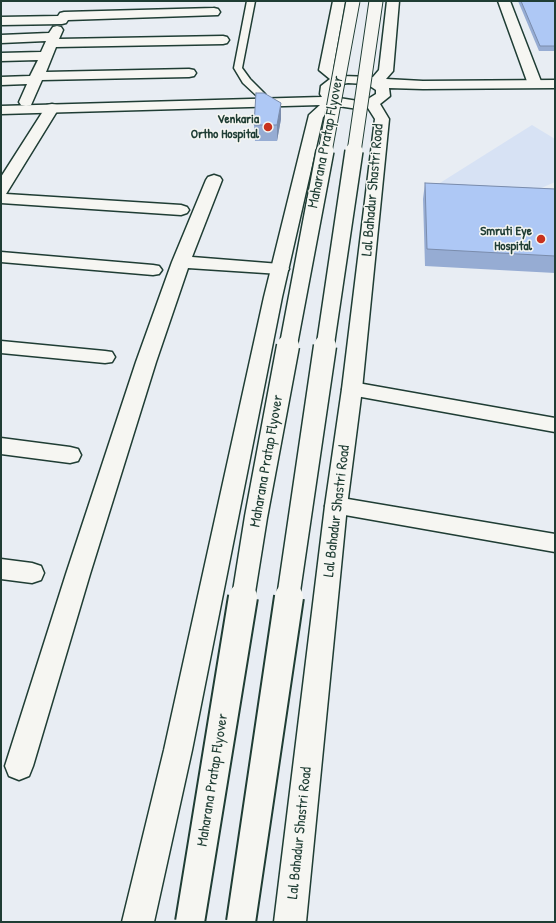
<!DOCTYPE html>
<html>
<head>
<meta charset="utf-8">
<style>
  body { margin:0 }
  #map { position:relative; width:556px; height:923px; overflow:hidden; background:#e8edf3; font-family:"Patrick Hand",sans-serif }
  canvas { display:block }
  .frame { position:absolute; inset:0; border:2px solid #1f3d34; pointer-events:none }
</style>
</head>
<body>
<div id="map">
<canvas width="556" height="923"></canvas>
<div class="frame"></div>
</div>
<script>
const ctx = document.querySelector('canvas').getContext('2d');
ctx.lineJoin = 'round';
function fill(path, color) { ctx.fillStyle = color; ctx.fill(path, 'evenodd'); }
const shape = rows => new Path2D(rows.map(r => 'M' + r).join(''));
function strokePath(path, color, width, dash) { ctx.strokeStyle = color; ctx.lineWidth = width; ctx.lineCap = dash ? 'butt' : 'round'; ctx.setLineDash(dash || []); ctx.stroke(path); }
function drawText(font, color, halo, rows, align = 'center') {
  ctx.font = font + ' "Patrick Hand",sans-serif'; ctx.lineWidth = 3; ctx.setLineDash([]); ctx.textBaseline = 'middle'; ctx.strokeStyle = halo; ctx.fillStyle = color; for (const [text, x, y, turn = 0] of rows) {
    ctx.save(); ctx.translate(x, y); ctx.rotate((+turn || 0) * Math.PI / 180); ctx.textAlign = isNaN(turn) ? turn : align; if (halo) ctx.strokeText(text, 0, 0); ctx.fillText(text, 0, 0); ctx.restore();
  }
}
fill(shape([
  [532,125,555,139,555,182,514,200,424,193]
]), '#d7e2f4');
const lane = shape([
  [247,1,255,1,242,68,250,79,265,94,260,97,257,96,243,83,234,68,247,1]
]);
const street = shape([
  [498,1,510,1,542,84,540,87,530,87,528,84,498,1],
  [214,8,218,9,220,12,218,15,68,20,66,23,62,24,1,25,1,17,58,16,60,13,64,12,214,8],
  [57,26,61,27,63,30,59,39,223,36,227,37,229,40,227,43,223,44,56,47,46,72,189,69,194,70,196,73,194,76,189,77,42,80,31,105,26,106,21,105,19,102,27,84,1,85,1,77,30,76,38,60,1,61,1,53,41,52,46,41,1,43,1,35,49,33,53,27,57,26],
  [52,104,57,105,59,108,6,194,181,205,187,207,189,210,187,213,181,215,1,203,1,177,47,105,52,104],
  [214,175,220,177,222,180,192,257,280,264,286,265,289,269,286,273,280,274,188,268,156,362,90,574,33,766,29,776,19,780,9,776,5,766,66,574,136,362,172,262,206,180,208,177,214,175],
  [1,252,153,265,159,266,162,270,159,274,153,275,1,262,1,252],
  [1,341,105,351,112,352,115,357,112,362,105,363,1,353,1,341],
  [352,382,555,418,555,432,345,394,342,389,345,384,352,382],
  [1,438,70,447,78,449,81,455,78,461,70,463,1,454,1,438],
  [336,497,555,534,555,552,328,512,325,506,328,500,336,497],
  [1,559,32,563,41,566,44,573,41,580,32,583,1,579,1,559]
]);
const secondary = shape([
  [333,1,345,1,333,69,342,76,373,77,379,70,387,1,399,1,393,71,386,79,423,81,555,80,555,88,423,89,389,88,390,96,380,104,389,119,362,389,347,506,306,922,274,922,325,506,342,389,375,119,368,108,358,109,338,106,323,117,282,297,192,750,154,922,122,922,164,750,264,297,309,115,320,105,1,114,1,106,322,97,320,94,321,86,330,79,319,70,333,1],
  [348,83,365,84,370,86,376,90,376,94,368,99,358,101,339,98,334,93,335,88,342,84,348,83]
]);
strokePath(lane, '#1f3d34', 3);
strokePath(street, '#1f3d34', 3);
strokePath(secondary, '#1f3d34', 3);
fill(lane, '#f6f6f2');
fill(street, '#f6f6f2');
fill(secondary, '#f6f6f2');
const secondaryBridgeFar3 = shape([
  [325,152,353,1],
  [354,152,376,1]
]);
const secondaryBridgeFar2 = shape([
  [288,347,325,151],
  [325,347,354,151]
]);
const secondaryBridgeFar1 = shape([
  [243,598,256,517,288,346],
  [288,598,325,346]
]);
const secondaryBridge = shape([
  [190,922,243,597],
  [241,922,289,597]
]);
strokePath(secondaryBridgeFar3, '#1f3d34', 15, []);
strokePath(secondaryBridgeFar2, '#1f3d34', 20, []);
strokePath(secondaryBridgeFar1, '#1f3d34', 25, []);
strokePath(secondaryBridge, '#1f3d34', 32, []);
strokePath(secondaryBridgeFar3, '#f6f6f2', 13);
strokePath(secondaryBridgeFar2, '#f6f6f2', 17);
strokePath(secondaryBridgeFar1, '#f6f6f2', 22);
strokePath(secondaryBridge, '#f6f6f2', 28);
fill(shape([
  [518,1,555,1,555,51,539,51],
  [281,103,281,119,277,141,255,141,254,125],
  [425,183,555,189,555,273,425,266,423,199]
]), '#96acd3');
fill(shape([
  [281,103,281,119,277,141,277,125]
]), '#7a8cac');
const building = shape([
  [521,1,555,1,555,46,540,46,521,1],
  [256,93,264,93,281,103,277,125,254,125,256,93],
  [425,183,555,189,555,256,427,249,425,183]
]);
fill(building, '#aec8f5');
strokePath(building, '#7a8cac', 1);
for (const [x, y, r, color] of [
  [268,127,5,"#c8321e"],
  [541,239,5,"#c8321e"]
]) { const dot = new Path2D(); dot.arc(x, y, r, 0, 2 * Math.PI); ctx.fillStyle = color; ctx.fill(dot); strokePath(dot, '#f6f6f2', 1.5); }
drawText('bold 13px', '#1f3d34', '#f6f6f2', [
  ["Venkaria",259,120],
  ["Ortho Hospital",259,135],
  ["Smruti Eye",532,232],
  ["Hospital",532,247]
], 'right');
drawText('15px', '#1f3d34', '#f6f6f2', [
  ["Maharana Pratap Flyover",326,142,-79],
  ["Lal Bahadur Shastri Road",373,190,-85],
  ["Maharana Pratap Flyover",267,461,-80],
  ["Lal Bahadur Shastri Road",337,511,-83],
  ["Maharana Pratap Flyover",213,780,-81],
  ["Lal Bahadur Shastri Road",300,833,-84]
]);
</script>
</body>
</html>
